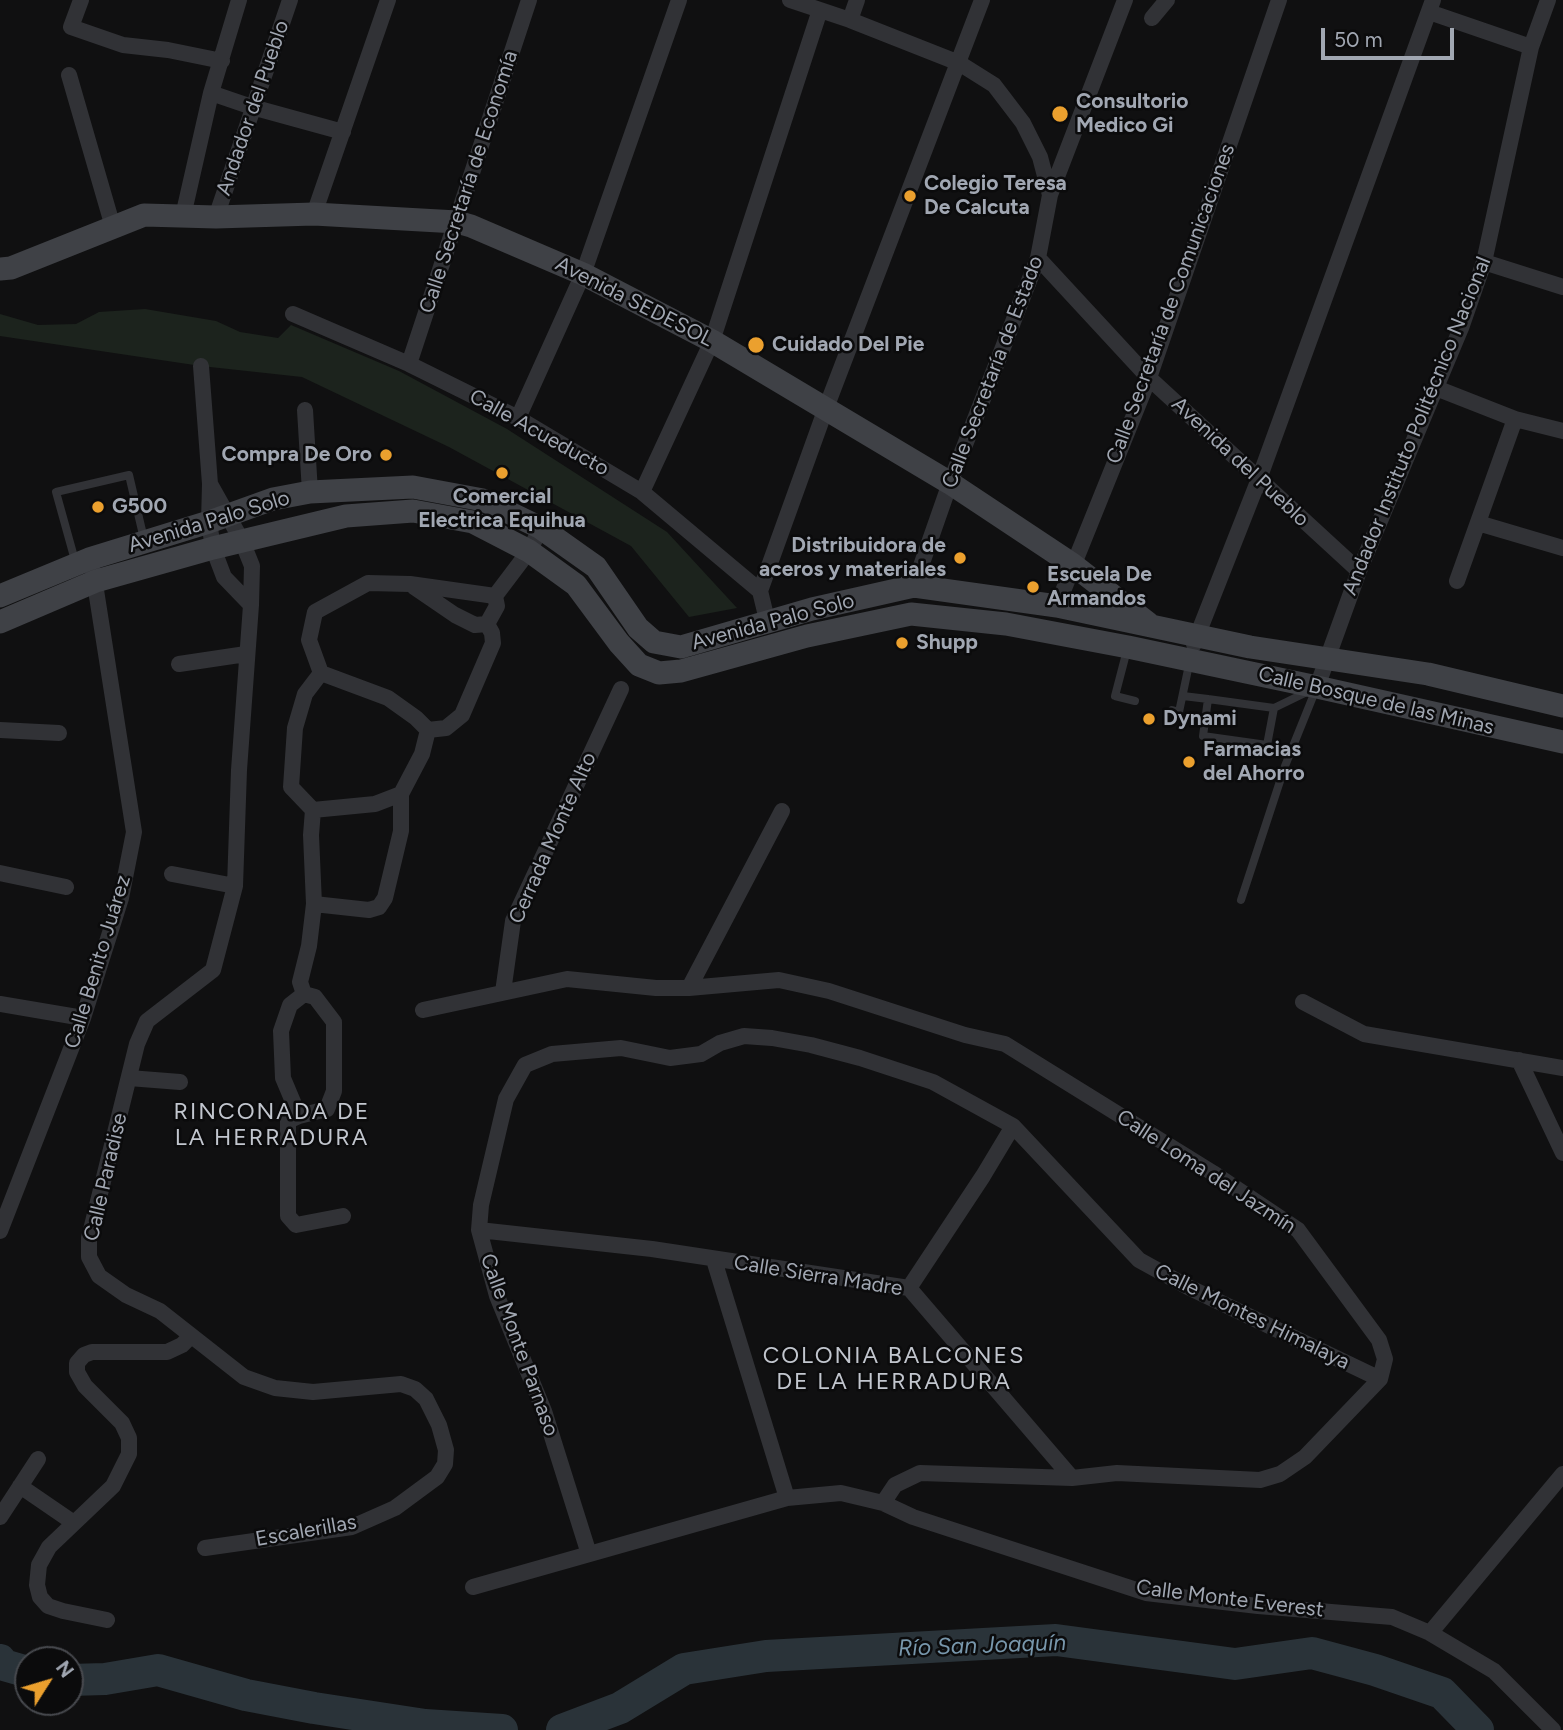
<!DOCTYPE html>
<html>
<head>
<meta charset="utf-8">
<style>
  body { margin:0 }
  #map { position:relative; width:1563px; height:1730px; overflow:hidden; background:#101011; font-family:Figtree,sans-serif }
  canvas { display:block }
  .north { position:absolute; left:14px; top:1646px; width:70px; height:70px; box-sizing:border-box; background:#0b0b0c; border:2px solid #47494e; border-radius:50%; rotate:53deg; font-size:19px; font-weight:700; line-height:28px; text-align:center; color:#a1a7b2 }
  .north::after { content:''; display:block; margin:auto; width:24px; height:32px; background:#eba02e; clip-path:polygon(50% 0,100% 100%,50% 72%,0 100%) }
  .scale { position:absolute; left:1321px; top:28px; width:133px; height:32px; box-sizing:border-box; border:4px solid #a1a7b2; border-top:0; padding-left:9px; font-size:21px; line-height:24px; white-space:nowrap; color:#a1a7b2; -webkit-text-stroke:5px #0b0b0c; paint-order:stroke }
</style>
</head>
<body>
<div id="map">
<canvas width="1563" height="1730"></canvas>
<div class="north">N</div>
<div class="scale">50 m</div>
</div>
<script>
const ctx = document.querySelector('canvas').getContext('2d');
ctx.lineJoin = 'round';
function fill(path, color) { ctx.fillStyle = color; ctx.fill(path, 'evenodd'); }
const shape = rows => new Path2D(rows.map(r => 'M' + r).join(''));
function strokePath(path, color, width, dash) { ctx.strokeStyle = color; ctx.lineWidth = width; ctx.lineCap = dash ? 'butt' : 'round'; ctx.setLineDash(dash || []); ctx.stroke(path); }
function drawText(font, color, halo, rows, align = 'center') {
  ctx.font = font + ' Figtree,sans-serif'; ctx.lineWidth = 5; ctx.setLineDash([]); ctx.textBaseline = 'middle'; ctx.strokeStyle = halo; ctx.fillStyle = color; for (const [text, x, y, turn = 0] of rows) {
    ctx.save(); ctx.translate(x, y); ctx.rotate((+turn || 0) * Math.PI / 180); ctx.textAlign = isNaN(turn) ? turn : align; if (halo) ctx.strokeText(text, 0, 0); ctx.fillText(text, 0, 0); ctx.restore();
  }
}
fill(shape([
  [145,309,216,321,240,332,278,338,291,325,399,371,507,429,667,532,737,608,689,617,631,546,449,447,302,377,201,366,0,336,0,314,38,325,76,324,99,312]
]), '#1c231d');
strokePath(shape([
  [0,1660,4,1665,28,1672],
  [70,1680,105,1679,158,1670,246,1695,314,1708,425,1725,502,1730],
  [562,1730,620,1708,684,1669,766,1656,1056,1640,1235,1664,1312,1653,1375,1670,1442,1693,1478,1730]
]), '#2a3339', 32);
strokePath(shape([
  [76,564,56,492,129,475,144,539],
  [1127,650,1115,696,1135,701],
  [1183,696,1208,699,1274,708,1267,745,1203,736,1208,699],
  [1274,708,1309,691],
  [1172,710,1179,712,1190,660],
  [1241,900,1285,766,1316,689]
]), '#313236', 8);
strokePath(shape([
  [81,0,71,27,123,45,168,50,222,61],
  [790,0,850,20,959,63,994,85,1023,123,1040,157,1050,195],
  [1429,12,1531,47],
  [1152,18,1167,0],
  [850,20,857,0],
  [69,75,113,227],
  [211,93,252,107,343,132],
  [314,214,388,0],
  [183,216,211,93,239,0],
  [216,217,290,0],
  [1038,258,1149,378,1359,571],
  [1484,262,1563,287],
  [293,314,409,364,518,418,642,492,760,591],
  [409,364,529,0],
  [201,366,210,484,209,522,213,548,224,577,251,605],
  [1436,388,1515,419,1563,431],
  [305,410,310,492],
  [518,418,583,274,679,0],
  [642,492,712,341,820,10],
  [1478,523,1563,548],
  [1457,581,1515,419],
  [914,586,950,483,1038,258,1050,195,1125,0],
  [414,587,455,615,475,625,487,624,497,606,495,596,529,551,541,528],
  [1057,606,1149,378,1279,0],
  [768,624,760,591,826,408,982,0],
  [1194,644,1259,479,1433,0],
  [179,664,246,654],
  [1317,687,1359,571,1461,328,1484,262,1531,47,1548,0],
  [0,730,59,733],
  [428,730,446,728,462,715,493,643,492,633,487,624],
  [313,810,375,804,401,794,422,754,428,730,416,718,388,698,321,673,309,640,315,612,368,583,410,584,495,596],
  [313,810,311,835,314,904,309,946,300,982,304,994,315,997,334,1022,334,1091,327,1109,299,1116,288,1121,288,1216,296,1225,343,1216],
  [313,810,291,787,295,728,305,694,321,673],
  [0,873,66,887],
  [172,874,235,886],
  [314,904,369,910,379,907,385,898,401,831,401,794],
  [689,988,782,811],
  [503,992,513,921,621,689],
  [1303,1002,1364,1034,1563,1068],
  [0,1004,83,1018],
  [423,1010,567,979,656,988,689,988,779,980,829,991,965,1035,1005,1044,1213,1173,1298,1230,1379,1340,1385,1359,1380,1379,1305,1457,1280,1474,1260,1480,1117,1473,1072,1478,920,1473,895,1485,883,1503],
  [1519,1060,1563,1153],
  [129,1078,180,1082],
  [299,1116,283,1078,281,1031,290,1005,304,994],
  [479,1230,652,1249,909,1288,1072,1478],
  [0,1231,83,1018,121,898,134,832,93,571],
  [714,1260,787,1498],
  [909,1288,983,1176,1013,1126],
  [20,1486,74,1523],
  [0,1517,38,1459],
  [205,1548,352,1527,395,1508,437,1477,445,1464,446,1450,439,1425,426,1399,415,1389,401,1384,313,1392,275,1388,244,1377,160,1311,126,1295,99,1276,89,1257,89,1238,137,1044,147,1021,213,970,235,886,239,770,251,605,252,566,242,541,210,484],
  [589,1554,544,1411,497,1296,479,1230,481,1205,506,1099,525,1065,552,1054,621,1048,670,1058,701,1054,720,1043,744,1036,772,1038,811,1045,860,1058,933,1082,1013,1126,1139,1260,1188,1287,1380,1379],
  [473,1587,787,1498,841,1493,883,1503,913,1517,1146,1593,1258,1606,1392,1617,1430,1633,1494,1671,1553,1730],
  [107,1620,63,1611,48,1606,40,1597,37,1585,39,1565,49,1547,113,1486,129,1454,129,1438,122,1423,85,1386,77,1372,77,1363,84,1355,92,1352,167,1352,182,1345,191,1336],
  [1430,1633,1563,1474]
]), '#313236', 16);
strokePath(shape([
  [0,269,11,268,144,215,216,217,314,214,457,222,471,226,583,274,712,341,950,483,1072,564,1148,623],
  [0,596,89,559,209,522,273,499,310,492,413,487,483,500,541,528,596,567,638,628,654,642,681,647,812,609,914,586,1057,606,1250,647,1428,674,1563,706],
  [0,622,96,581,213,548,346,516,413,511,473,522,529,551,576,585,619,643,639,665,659,673,681,671,807,636,911,614,1006,624,1128,647,1317,687,1563,742]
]), '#3f4146', 23);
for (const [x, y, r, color] of [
  [1060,114,9,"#eba02e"],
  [910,196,7,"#eba02e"],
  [756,345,9,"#eba02e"],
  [386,455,7,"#eba02e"],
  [502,473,7,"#eba02e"],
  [98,507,7,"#eba02e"],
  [960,558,7,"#eba02e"],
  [1033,587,7,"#eba02e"],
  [902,643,7,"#eba02e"],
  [1149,719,7,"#eba02e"],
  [1189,762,7,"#eba02e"]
]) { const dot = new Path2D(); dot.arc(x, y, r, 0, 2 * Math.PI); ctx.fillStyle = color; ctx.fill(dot); strokePath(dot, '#0b0b0c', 2.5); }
drawText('bold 21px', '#a1a7b2', '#0b0b0c', [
  ["Consultorio",1076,102],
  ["Medico Gi",1076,126],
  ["Colegio Teresa",924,184],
  ["De Calcuta",924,208],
  ["Cuidado Del Pie",772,345],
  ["Compra De Oro",372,455,"right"],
  ["Comercial",502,497,"center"],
  ["Electrica Equihua",502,521,"center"],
  ["G500",112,507],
  ["Distribuidora de",946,546,"right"],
  ["aceros y materiales",946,570,"right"],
  ["Escuela De",1047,575],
  ["Armandos",1047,599],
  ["Shupp",916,643],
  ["Dynami",1163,719],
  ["Farmacias",1203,750],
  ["del Ahorro",1203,774]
], 'left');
drawText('21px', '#a1a7b2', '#0b0b0c', [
  ["Andador del Pueblo",253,108,-71],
  ["Calle Secretaría de Economía",469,182,-72],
  ["Avenida SEDESOL",634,302,27],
  ["Calle Secretaría de Comunicaciones",1171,304,-70],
  ["Calle Secretaría de Estado",993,372,-69],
  ["Andador Instituto Politécnico Nacional",1417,426,-68],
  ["Calle Acueducto",539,433,29],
  ["Avenida del Pueblo",1240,462,43],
  ["Avenida Palo Solo",209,522,-17],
  ["Avenida Palo Solo",773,622,-15],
  ["Calle Bosque de las Minas",1376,701,13],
  ["Cerrada Monte Alto",553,838,-66],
  ["Calle Benito Juárez",98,962,-73],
  ["Calle Loma del Jazmín",1206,1172,33],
  ["Calle Paradise",106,1177,-77],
  ["Calle Sierra Madre",818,1276,9],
  ["Calle Montes Himalaya",1252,1317,26],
  ["Calle Monte Parnaso",519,1345,70],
  ["Escalerillas",306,1531,-10],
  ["Calle Monte Everest",1230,1599,7]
]);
ctx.letterSpacing = '2px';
drawText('23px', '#c2c6ce', '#0b0b0c', [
  ["RINCONADA DE",272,1112],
  ["LA HERRADURA",272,1138],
  ["COLONIA BALCONES",894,1356],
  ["DE LA HERRADURA",894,1382]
]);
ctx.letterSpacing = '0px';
drawText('italic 23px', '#7897ac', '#0b0b0c', [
  ["Río San Joaquín",982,1646,-2]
]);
</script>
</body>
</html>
